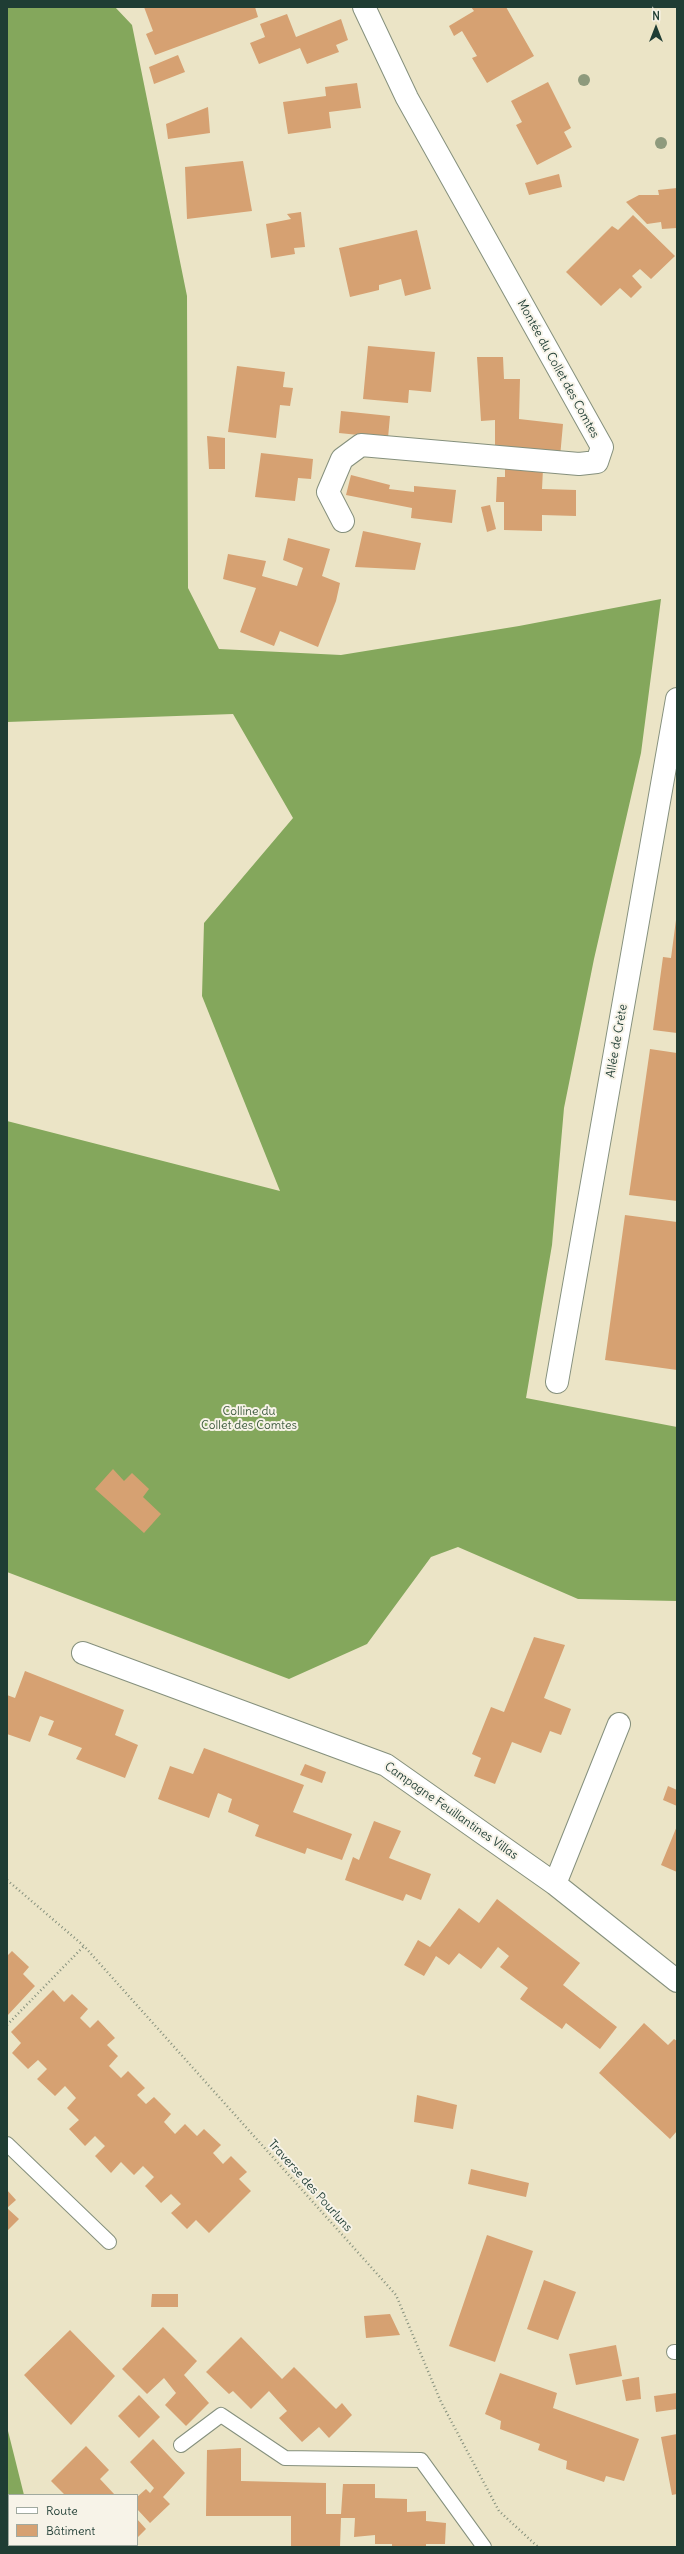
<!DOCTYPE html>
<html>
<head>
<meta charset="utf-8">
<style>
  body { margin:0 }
  #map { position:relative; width:684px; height:2554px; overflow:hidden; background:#ebe4c6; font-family:Delius,sans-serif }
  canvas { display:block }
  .frame { position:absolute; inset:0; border:8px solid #1f3d34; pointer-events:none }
  .legend { position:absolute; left:8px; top:2494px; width:130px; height:52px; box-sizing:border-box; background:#f7f3e8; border:1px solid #a1aaa0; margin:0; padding:5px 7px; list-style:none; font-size:12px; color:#1f3d34 }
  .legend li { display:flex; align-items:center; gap:8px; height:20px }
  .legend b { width:20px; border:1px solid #a1aaa0 }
  .north { position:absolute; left:636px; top:8px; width:40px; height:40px; -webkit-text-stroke:3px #f7f3e8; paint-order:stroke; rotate:0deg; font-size:11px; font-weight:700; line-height:16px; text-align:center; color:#1f3d34 }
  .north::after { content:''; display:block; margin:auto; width:14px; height:18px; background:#1f3d34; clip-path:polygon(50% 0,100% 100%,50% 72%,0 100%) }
</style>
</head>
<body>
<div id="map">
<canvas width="684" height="2554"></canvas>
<div class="frame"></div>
<ul class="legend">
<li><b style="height:5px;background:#fff"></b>Route</li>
<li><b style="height:11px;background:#d6a172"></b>Bâtiment</li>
</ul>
<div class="north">N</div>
</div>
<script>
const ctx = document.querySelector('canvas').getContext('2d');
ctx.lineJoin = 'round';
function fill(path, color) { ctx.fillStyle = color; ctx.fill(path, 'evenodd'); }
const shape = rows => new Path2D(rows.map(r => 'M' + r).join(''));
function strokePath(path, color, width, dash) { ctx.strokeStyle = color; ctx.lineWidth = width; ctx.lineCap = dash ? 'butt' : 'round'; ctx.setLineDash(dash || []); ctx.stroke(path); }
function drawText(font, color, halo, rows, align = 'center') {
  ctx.font = font + ' Delius,sans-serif'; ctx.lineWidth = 4; ctx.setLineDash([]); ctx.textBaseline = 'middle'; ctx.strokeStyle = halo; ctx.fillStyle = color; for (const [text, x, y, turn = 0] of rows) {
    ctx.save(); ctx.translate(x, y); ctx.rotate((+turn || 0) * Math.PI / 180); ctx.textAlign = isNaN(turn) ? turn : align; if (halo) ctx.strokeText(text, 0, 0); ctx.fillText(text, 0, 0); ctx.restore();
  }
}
fill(shape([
  [7,7,115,7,132,25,187,296,188,588,219,649,341,655,519,626,661,599,641,753,594,959,564,1108,552,1245,526,1398,677,1427,677,1601,578,1599,458,1547,431,1557,367,1644,289,1679,7,1572,7,1121,280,1191,202,996,204,923,293,818,233,714,7,722],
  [7,2427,24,2495,9,2495,9,2545,35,2545,36,2547,7,2547]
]), '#84a75c');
fill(shape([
  [144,7,255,7,258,17,155,55,146,34,153,31],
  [471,7,506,7,534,56,487,83,472,58,477,56,462,31,454,36,449,26,474,11],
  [287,14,296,37,341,19,348,40,336,45,339,52,307,64,300,48,259,64,250,43,265,37,260,24],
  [178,55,185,72,154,84,149,67],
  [548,82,571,128,564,132,572,147,537,165,516,125,522,122,511,101],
  [357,83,361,108,329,112,331,128,288,134,283,102,326,96,325,87],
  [208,107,210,133,168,139,166,124],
  [243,161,252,211,187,219,185,167],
  [559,174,562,187,529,195,525,183],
  [677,188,677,228,662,229,661,222,647,224,626,202,639,195,659,195,658,190],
  [301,212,305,247,294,248,295,254,271,258,266,224,291,219,287,214],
  [633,215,675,256,651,279,640,269,632,276,642,287,631,298,620,288,601,306,566,272,612,226,618,230],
  [417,230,431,289,405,296,401,279,379,285,379,290,350,297,339,248],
  [368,346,435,352,431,392,409,390,408,403,363,399],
  [477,357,503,357,504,379,520,379,519,419,563,424,560,457,495,450,495,420,481,421],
  [237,366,285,372,283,387,293,388,290,406,280,405,276,438,228,432],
  [341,411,390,416,388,438,339,433],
  [207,436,225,438,225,469,209,469],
  [261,453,313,459,311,479,298,478,295,501,255,497],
  [505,466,543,469,542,489,576,490,576,516,542,515,542,531,504,530,504,502,496,502,497,477,505,477],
  [351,475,390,485,389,489,414,492,414,486,456,490,452,523,411,518,412,508,346,495],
  [490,505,496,529,487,532,481,507],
  [363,531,421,543,415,570,355,567],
  [288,538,330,549,322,576,340,583,336,601,318,647,280,631,274,646,240,632,256,588,223,579,228,554,266,561,262,576,297,586,303,568,283,560],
  [676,920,677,920,677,1033,653,1030,663,957,671,958],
  [650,1049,677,1053,677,1201,629,1195],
  [625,1215,677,1222,677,1370,605,1360],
  [113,1469,124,1481,132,1473,149,1489,143,1497,161,1514,144,1533,95,1489],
  [534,1637,565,1645,544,1698,571,1709,561,1735,550,1731,541,1753,512,1742,495,1784,474,1776,481,1758,472,1754,491,1707,504,1712],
  [25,1671,124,1710,115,1735,138,1745,125,1778,76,1759,82,1748,48,1735,54,1721,40,1716,30,1742,7,1734,7,1695,15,1698],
  [204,1748,304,1785,293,1812,352,1834,342,1860,307,1848,305,1854,255,1836,259,1825,228,1812,232,1799,218,1793,209,1818,158,1799,170,1766,193,1774],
  [305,1764,326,1772,322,1783,300,1775],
  [668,1786,677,1790,677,1806,663,1800],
  [374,1821,401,1831,389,1858,431,1874,421,1900,406,1894,403,1901,345,1880,353,1857,359,1860],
  [677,1826,677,1872,661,1865],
  [497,1899,580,1963,563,1985,617,2027,600,2049,566,2023,562,2029,520,1999,528,1988,500,1967,509,1956,498,1947,481,1969,459,1953,449,1965,436,1956,424,1976,404,1965,418,1940,430,1947,459,1908,479,1923],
  [12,1951,29,1967,23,1974,35,1986,7,2016,7,1956],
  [53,1990,64,2002,72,1994,88,2009,80,2018,90,2028,98,2020,115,2038,107,2045,118,2056,109,2066,121,2078,128,2071,145,2088,137,2095,146,2104,154,2097,171,2114,164,2122,175,2134,185,2124,197,2136,204,2129,221,2145,213,2153,223,2164,231,2156,247,2172,239,2179,251,2191,209,2233,196,2220,187,2229,171,2213,181,2204,171,2194,161,2203,145,2186,154,2177,143,2166,134,2175,121,2162,111,2173,95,2156,105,2146,95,2136,85,2146,69,2129,79,2120,67,2108,76,2098,65,2086,55,2096,37,2079,47,2069,38,2060,28,2069,12,2053,21,2043,11,2032],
  [644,2023,668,2045,674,2039,677,2041,677,2131,670,2139,599,2073],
  [417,2095,457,2105,453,2129,414,2122],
  [471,2169,529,2183,526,2197,468,2184],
  [7,2190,16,2200,7,2208,19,2219,7,2231],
  [487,2235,533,2251,495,2362,449,2346],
  [544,2280,576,2292,558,2340,527,2329],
  [152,2294,178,2294,178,2307,151,2307],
  [390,2314,400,2335,366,2338,364,2316],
  [163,2327,197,2361,184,2375,209,2403,186,2426,165,2405,176,2393,164,2378,147,2394,122,2369],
  [70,2330,115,2376,71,2425,24,2375],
  [241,2337,282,2379,294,2367,336,2409,342,2403,352,2415,329,2438,319,2427,302,2442,279,2418,287,2411,269,2391,251,2409,233,2391,229,2394,206,2372],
  [616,2345,622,2376,576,2385,569,2354],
  [500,2373,557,2393,553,2408,639,2439,624,2481,606,2476,604,2482,566,2469,567,2461,538,2450,540,2444,500,2429,501,2421,485,2414],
  [639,2377,641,2399,626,2401,622,2380],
  [677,2393,677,2409,656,2412,654,2396],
  [139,2395,160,2417,139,2438,118,2416],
  [677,2434,677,2494,672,2495,661,2437],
  [153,2439,185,2473,163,2497,170,2504,150,2523,137,2509,137,2497,146,2489,150,2493,154,2488,130,2462],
  [86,2446,109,2470,100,2479,115,2495,65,2495,51,2481],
  [241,2448,241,2481,326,2483,326,2514,341,2514,343,2484,375,2484,375,2498,407,2499,407,2512,426,2511,426,2521,446,2523,445,2544,426,2544,426,2547,392,2547,392,2544,375,2544,375,2535,354,2537,355,2518,341,2518,340,2547,291,2547,291,2516,206,2516,207,2450],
  [137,2519,146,2529,137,2538],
  [80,2545,130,2545,128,2547,82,2547]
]), '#d6a172');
const lane = shape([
  [7,2144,109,2242],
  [674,2352,677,2352],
  [181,2445,221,2415,285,2458,421,2460,484,2547]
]);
const street = shape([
  [343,521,328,492,342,459,361,445,579,464,597,462,602,447,407,98,364,7],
  [557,1382,677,699],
  [83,1653,386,1765,555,1884,677,1981],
  [555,1884,619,1724]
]);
strokePath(lane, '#85907d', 16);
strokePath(street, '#85907d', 24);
strokePath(shape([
  [7,1880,84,1946,396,2295,441,2402,499,2511,538,2547],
  [7,2025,84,1946]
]), '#85907d', 2.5, [1, 3]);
strokePath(lane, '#fff', 14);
strokePath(street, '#fff', 22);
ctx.fillStyle = '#8e9a7d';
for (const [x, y] of [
  [584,80],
  [661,143]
]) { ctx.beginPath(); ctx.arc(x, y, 6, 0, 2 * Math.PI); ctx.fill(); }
drawText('12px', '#1f3d34', '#f7f3e8', [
  ["Montée du Collet des Comtes",558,369,61],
  ["Allée de Crète",617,1041,-80],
  ["Campagne Feuillantines Villas",451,1811,35],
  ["Traverse des Pourluns",310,2186,48]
]);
drawText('12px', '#415e41', '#f7f3e8', [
  ["Colline du",249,1412],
  ["Collet des Comtes",249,1426]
]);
</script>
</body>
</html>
